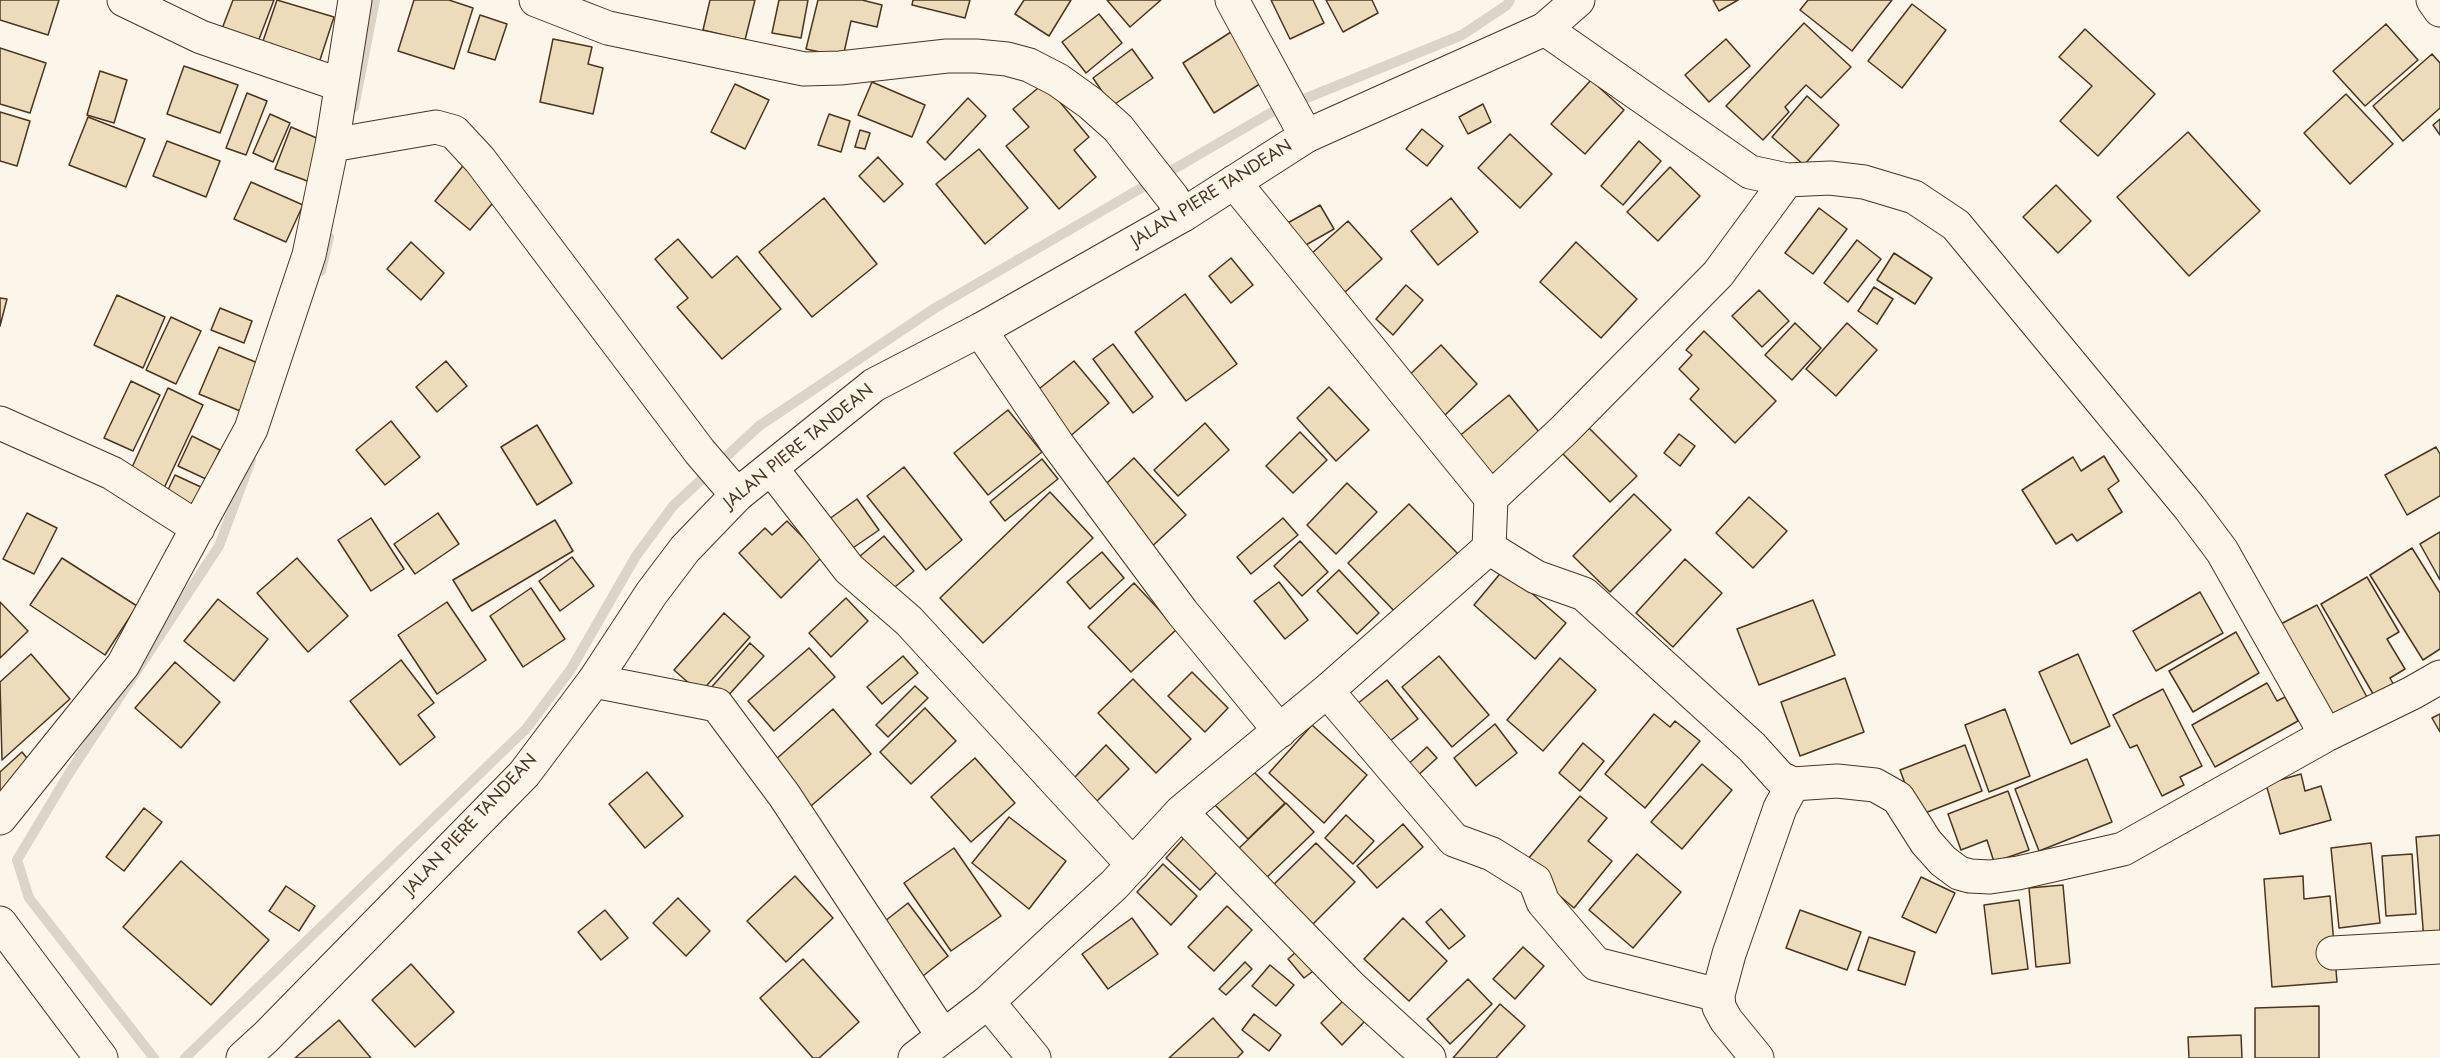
<!DOCTYPE html>
<html>
<head>
<meta charset="utf-8">
<style>
  body { margin:0 }
  canvas { display:block; background:#fbf6e9 }
</style>
</head>
<body>
<canvas width="2440" height="1058"></canvas>
<script>
const ctx = document.querySelector('canvas').getContext('2d');
ctx.lineJoin = 'round';
const shape = rows => new Path2D(rows.map(r => 'M' + r).join(''));
function strokePath(path, color, width, dash) { ctx.strokeStyle = color; ctx.lineWidth = width; ctx.lineCap = dash ? 'butt' : 'round'; ctx.setLineDash(dash || []); ctx.stroke(path); }
function fill(path, color) { ctx.fillStyle = color; ctx.fill(path, 'evenodd'); }
function drawText(font, color, halo, rows, align = 'center') {
  ctx.font = font + ' Jost,sans-serif'; ctx.lineWidth = 4.5; ctx.setLineDash([]); ctx.textBaseline = 'middle'; ctx.strokeStyle = halo; ctx.fillStyle = color; for (const [text, x, y, turn = 0] of rows) {
    ctx.save(); ctx.translate(x, y); ctx.rotate((+turn || 0) * Math.PI / 180); ctx.textAlign = isNaN(turn) ? turn : align; if (halo) ctx.strokeText(text, 0, 0); ctx.fillText(text, 0, 0); ctx.restore();
  }
}
strokePath(shape([
  [354,107,375,0],
  [321,271,329,237],
  [154,1058,29,898,17,860,68,775,219,546,251,460],
  [185,1058,526,729,571,669,636,556,673,506,759,426,935,308,1272,112,1462,35,1507,5,1510,0]
]), '#dcd4c6', 10);
const building = shape([
  [0,0,59,0,48,35,0,20,0,0],
  [233,0,274,0,256,47,220,34,233,0],
  [277,0,334,17,318,66,261,47,277,0],
  [414,0,449,0,473,8,454,69,398,51,414,0],
  [710,0,755,0,745,40,703,30,710,0],
  [779,0,808,0,801,38,772,33,779,0],
  [818,0,862,0,882,5,877,27,851,21,843,57,806,49,818,0],
  [913,0,970,0,965,18,912,5,913,0],
  [1024,0,1071,0,1049,36,1015,14,1024,0],
  [1107,0,1161,0,1130,27,1107,0],
  [1271,0,1313,0,1324,23,1290,39,1271,0],
  [1326,0,1372,0,1378,13,1343,32,1326,0],
  [1713,0,1738,0,1719,11,1713,0],
  [1808,0,1892,0,1852,51,1800,10,1808,0],
  [1912,4,1946,30,1902,88,1868,61,1912,4],
  [1099,14,1122,43,1086,73,1062,42,1099,14],
  [480,15,507,24,495,60,468,52,480,15],
  [1804,23,1851,67,1821,98,1806,85,1785,107,1789,112,1763,140,1726,106,1804,23],
  [2386,24,2418,60,2365,106,2333,71,2386,24],
  [2085,29,2155,94,2098,156,2060,121,2092,86,2059,57,2085,29],
  [1234,30,1266,80,1214,113,1183,63,1234,30],
  [553,39,592,47,588,64,603,68,593,114,540,102,553,39],
  [1726,39,1750,66,1709,102,1685,75,1726,39],
  [0,48,46,63,30,113,0,104,0,48],
  [1132,49,1153,78,1112,106,1093,78,1132,49],
  [2432,54,2440,63,2440,108,2403,141,2373,106,2432,54],
  [184,66,238,85,220,133,167,114,184,66],
  [100,71,127,80,114,123,87,115,100,71],
  [1591,80,1624,110,1585,154,1551,124,1591,80],
  [872,82,925,105,912,137,858,115,872,82],
  [1044,83,1089,137,1074,150,1096,177,1059,209,1006,146,1029,127,1013,109,1044,83],
  [735,84,769,100,745,149,711,132,735,84],
  [247,93,267,101,246,155,226,148,247,93],
  [2346,94,2393,144,2350,184,2304,133,2346,94],
  [1807,96,1839,125,1804,165,1772,137,1807,96],
  [968,98,986,116,945,160,927,142,968,98],
  [1483,104,1491,122,1468,134,1459,117,1483,104],
  [0,112,30,121,17,166,0,161,0,112],
  [270,114,290,123,273,162,253,153,270,114],
  [829,114,850,121,841,152,818,145,829,114],
  [88,117,145,139,126,187,69,165,88,117],
  [2440,119,2440,135,2433,125,2440,119],
  [291,127,326,142,310,182,275,169,291,127],
  [1422,129,1443,146,1427,166,1406,149,1422,129],
  [860,130,870,133,865,149,855,147,860,130],
  [2188,132,2260,211,2189,276,2117,197,2188,132],
  [1510,134,1552,174,1520,208,1478,168,1510,134],
  [167,141,220,161,206,197,153,176,167,141],
  [1639,141,1661,161,1623,205,1601,186,1639,141],
  [979,149,1028,208,985,244,936,184,979,149],
  [878,157,903,184,884,202,859,176,878,157],
  [466,162,502,192,470,230,435,201,466,162],
  [1670,167,1700,196,1658,241,1627,212,1670,167],
  [251,182,303,205,286,242,234,219,251,182],
  [2056,185,2091,221,2058,253,2023,217,2056,185],
  [824,198,877,264,812,317,759,252,824,198],
  [1451,198,1478,232,1438,265,1411,231,1451,198],
  [1320,205,1334,229,1297,250,1284,225,1320,205],
  [1819,208,1847,229,1813,274,1785,253,1819,208],
  [1348,221,1382,259,1335,301,1301,263,1348,221],
  [678,239,712,278,737,256,781,309,722,359,677,307,688,298,655,259,678,239],
  [1857,240,1881,259,1848,302,1824,283,1857,240],
  [411,242,444,273,421,300,387,269,411,242],
  [1576,242,1637,299,1601,338,1540,282,1576,242],
  [1894,253,1932,278,1915,304,1877,280,1894,253],
  [1231,258,1253,285,1231,303,1209,276,1231,258],
  [1406,285,1423,300,1393,335,1376,319,1406,285],
  [1874,287,1893,299,1877,324,1858,311,1874,287],
  [1759,290,1789,321,1762,347,1732,316,1759,290],
  [1185,294,1237,364,1186,401,1135,332,1185,294],
  [117,295,165,317,143,368,94,345,117,295],
  [0,298,7,299,0,326,0,298],
  [220,308,252,321,244,343,211,330,220,308],
  [171,317,201,331,176,384,146,370,171,317],
  [1795,323,1821,348,1792,380,1765,355,1795,323],
  [1847,323,1877,350,1836,396,1806,369,1847,323],
  [1704,331,1776,401,1735,443,1690,399,1699,389,1679,369,1692,355,1686,350,1704,331],
  [1113,344,1153,397,1133,413,1093,359,1113,344],
  [1441,345,1477,384,1442,418,1405,379,1441,345],
  [219,347,265,366,245,413,199,394,219,347],
  [446,361,467,386,437,412,416,387,446,361],
  [1074,361,1109,403,1061,444,1025,400,1074,361],
  [131,381,160,395,133,451,104,438,131,381],
  [1329,387,1369,430,1336,461,1297,418,1329,387],
  [168,388,203,405,158,501,124,485,168,388],
  [1509,395,1544,438,1493,482,1457,438,1509,395],
  [1008,410,1042,452,988,495,954,453,1008,410],
  [391,421,420,457,385,485,356,450,391,421],
  [1205,423,1229,450,1178,496,1154,470,1205,423],
  [537,425,572,483,537,505,501,447,537,425],
  [1587,426,1637,476,1610,502,1561,452,1587,426],
  [1300,432,1327,460,1293,493,1266,466,1300,432],
  [1679,434,1695,446,1680,466,1664,453,1679,434],
  [192,436,220,450,206,479,178,466,192,436],
  [2436,447,2440,454,2440,496,2407,515,2385,475,2436,447],
  [2104,456,2119,481,2108,489,2122,512,2077,541,2072,534,2056,544,2022,490,2073,457,2081,471,2104,456],
  [1134,458,1186,515,1147,551,1096,493,1134,458],
  [1042,459,1058,479,1005,521,990,502,1042,459],
  [904,467,962,540,926,570,867,496,904,467],
  [175,475,203,488,190,518,161,505,175,475],
  [1347,483,1377,512,1336,554,1307,525,1347,483],
  [1050,492,1093,538,983,643,940,598,1050,492],
  [1634,494,1671,530,1610,592,1573,556,1634,494],
  [1749,497,1787,531,1753,568,1716,533,1749,497],
  [857,499,879,530,847,552,825,522,857,499],
  [1409,504,1461,557,1399,616,1348,563,1409,504],
  [27,513,57,528,34,574,3,559,27,513],
  [438,513,459,544,415,574,394,544,438,513],
  [371,518,404,569,371,591,338,540,371,518],
  [1283,518,1298,535,1251,574,1237,557,1283,518],
  [555,520,573,551,472,611,453,580,555,520],
  [787,521,822,557,781,598,739,553,765,528,772,535,787,521],
  [2440,532,2440,580,2420,544,2440,532],
  [884,536,914,571,883,597,853,562,884,536],
  [1300,541,1328,572,1302,596,1274,566,1300,541],
  [2412,548,2440,593,2440,649,2423,660,2370,575,2412,548],
  [1102,552,1124,578,1090,609,1067,582,1102,552],
  [572,557,594,586,560,611,539,581,572,557],
  [62,558,137,606,105,655,30,605,62,558],
  [297,558,348,616,308,652,257,593,297,558],
  [1685,559,1722,593,1673,647,1636,613,1685,559],
  [1504,569,1566,623,1535,659,1474,605,1504,569],
  [1339,570,1379,613,1357,634,1317,591,1339,570],
  [2367,577,2399,632,2387,639,2405,669,2390,678,2395,687,2376,699,2321,604,2367,577],
  [1279,582,1308,620,1285,639,1254,601,1279,582],
  [1134,583,1177,629,1131,672,1088,627,1134,583],
  [531,588,565,639,523,667,490,616,531,588],
  [2200,592,2223,633,2156,671,2133,631,2200,592],
  [846,598,868,621,831,657,809,633,846,598],
  [218,599,268,639,234,681,184,641,218,599],
  [1813,600,1835,655,1759,685,1737,629,1813,600],
  [0,602,28,631,0,658,0,602],
  [447,602,486,660,437,694,398,635,447,602],
  [2317,605,2368,699,2331,719,2279,625,2317,605],
  [724,613,750,637,700,693,674,670,724,613],
  [2236,632,2259,673,2193,712,2169,671,2236,632],
  [750,643,764,656,716,709,703,697,750,643],
  [809,648,835,677,774,731,748,701,809,648],
  [31,654,70,699,2,760,0,682,31,654],
  [2078,654,2110,726,2071,744,2039,672,2078,654],
  [903,656,918,673,882,704,867,687,903,656],
  [1439,656,1489,715,1452,747,1402,687,1439,656],
  [1560,658,1596,690,1543,751,1507,720,1560,658],
  [401,660,434,703,418,715,435,737,400,765,350,701,401,660],
  [175,662,220,702,181,748,135,708,175,662],
  [1192,672,1228,708,1205,732,1168,696,1192,672],
  [1845,678,1864,732,1800,756,1781,702,1845,678],
  [1133,679,1191,739,1156,773,1098,713,1133,679],
  [1387,680,1418,719,1367,759,1337,720,1387,680],
  [2267,683,2277,701,2285,697,2298,721,2215,767,2192,725,2267,683],
  [915,686,928,698,888,737,876,725,915,686],
  [2163,689,2202,766,2180,777,2184,785,2162,796,2137,745,2130,748,2113,715,2163,689],
  [925,708,956,741,911,784,880,752,925,708],
  [833,709,871,754,804,812,766,768,833,709],
  [2005,709,2030,776,1989,792,1965,725,2005,709],
  [1654,714,1670,727,1675,721,1700,741,1645,808,1605,774,1654,714],
  [2440,714,2440,732,2432,718,2440,714],
  [1495,724,1517,753,1476,786,1454,758,1495,724],
  [1312,725,1367,775,1324,823,1269,773,1312,725],
  [1583,743,1604,761,1580,791,1559,773,1583,743],
  [1106,745,1129,769,1097,801,1074,778,1106,745],
  [1965,745,1982,791,1917,816,1900,770,1965,745],
  [1427,747,1437,758,1415,778,1405,767,1427,747],
  [22,752,35,768,0,800,0,772,22,752],
  [975,758,1015,803,971,842,931,797,975,758],
  [2087,759,2112,822,2039,851,2015,789,2087,759],
  [1702,764,1732,790,1682,849,1651,822,1702,764],
  [1250,768,1285,803,1248,839,1214,804,1250,768],
  [647,772,683,816,645,848,609,804,647,772],
  [2301,774,2305,791,2321,786,2331,820,2280,834,2266,784,2301,774],
  [2008,791,2029,850,1994,862,1987,840,1961,850,1948,814,2008,791],
  [1580,796,1607,818,1588,841,1612,861,1574,908,1523,865,1580,796],
  [1286,803,1314,832,1262,882,1234,853,1286,803],
  [144,808,162,822,124,871,106,857,144,808],
  [1346,815,1374,841,1353,864,1325,838,1346,815],
  [1009,817,1066,861,1029,909,972,863,1009,817],
  [1403,824,1423,847,1377,888,1357,866,1403,824],
  [2440,835,2440,953,2425,954,2416,837,2440,835],
  [1184,838,1218,871,1200,890,1166,858,1184,838],
  [1316,843,1355,882,1303,934,1264,894,1316,843],
  [2371,843,2380,923,2339,928,2331,848,2371,843],
  [954,848,1001,916,951,951,904,883,954,848],
  [1637,854,1681,892,1633,948,1589,910,1637,854],
  [2412,854,2416,914,2386,916,2382,856,2412,854],
  [181,861,269,940,211,1005,123,927,181,861],
  [1163,864,1197,896,1171,925,1137,892,1163,864],
  [795,876,833,918,786,962,747,921,795,876],
  [2303,876,2304,899,2330,896,2337,982,2272,987,2264,879,2303,876],
  [1921,877,1955,893,1936,933,1902,917,1921,877],
  [2063,885,2070,963,2036,967,2029,888,2063,885],
  [286,886,315,906,299,931,269,911,286,886],
  [678,898,710,931,686,956,653,923,678,898],
  [2019,900,2028,969,1992,974,1984,905,2019,900],
  [908,903,948,956,913,984,871,932,908,903],
  [1227,906,1252,930,1214,971,1188,947,1227,906],
  [1441,909,1465,936,1449,949,1426,922,1441,909],
  [605,910,628,938,601,960,578,932,605,910],
  [1800,910,1861,932,1847,970,1786,948,1800,910],
  [1132,918,1158,954,1108,989,1082,954,1132,918],
  [1403,918,1447,961,1409,1001,1364,959,1403,918],
  [1869,937,1915,952,1905,985,1858,970,1869,937],
  [1304,945,1321,965,1304,978,1288,959,1304,945],
  [1523,947,1544,966,1515,999,1493,979,1523,947],
  [803,959,859,1022,819,1058,813,1058,760,998,803,959],
  [1245,962,1252,969,1226,995,1219,989,1245,962],
  [411,964,454,1012,415,1047,372,1000,411,964],
  [1270,965,1294,985,1276,1006,1252,986,1270,965],
  [1468,979,1492,1004,1450,1044,1427,1019,1468,979],
  [1345,999,1366,1020,1342,1045,1321,1023,1345,999],
  [1500,1004,1525,1026,1496,1058,1453,1058,1500,1004],
  [2319,1006,2319,1058,2255,1058,2255,1008,2319,1006],
  [1254,1014,1281,1035,1269,1051,1242,1030,1254,1014],
  [1213,1018,1243,1052,1237,1058,1169,1058,1213,1018],
  [339,1020,371,1058,295,1058,339,1020],
  [2241,1035,2242,1058,2189,1058,2188,1037,2241,1035]
]);
fill(building, '#ecdcbc');
strokePath(building, '#4a3520', 1.5);
const minor = shape([
  [124,0,201,37,341,85],
  [536,0,608,28,804,69,840,68,947,56,976,56,1007,59,1029,65,1058,80,1090,103,1118,128,1172,197,1183,215],
  [1232,0,1306,136],
  [2433,0,2440,10],
  [1545,29,1750,172,1787,180,1830,178,1864,182,1914,197,1956,225,2189,507,2222,551,2326,735,2412,693,2440,677],
  [332,145,436,127,454,132,480,160,700,452,737,495],
  [1234,182,1491,498],
  [980,330,1058,445,1182,612,1280,731],
  [0,423,112,473,198,528],
  [771,468,849,569,909,621,1133,865],
  [1489,548,1536,577,1584,594,1752,747,1780,778,1793,784,1837,781,1875,785,1898,798,1926,842,1943,861,1959,873,1970,876,1990,877,2018,873,2123,849,2326,735],
  [594,681,717,705,784,795,943,1036],
  [1327,691,1454,840,1492,854,1535,881,1543,902,1596,964,1718,995],
  [1181,812,1351,987,1429,1058],
  [0,818,123,665,251,429,309,255,332,145,355,0],
  [2333,953,2440,947],
  [988,1002,1034,1058],
  [915,1058,988,1002,1054,940,1114,885,1181,812,1327,691,1489,548,1491,498,1563,431,1718,274,1787,180],
  [1757,1058,1726,1020,1719,1007,1718,995,1729,954,1780,808,1793,784]
]);
const tertiary = shape([
  [0,923,101,1058],
  [243,1058,266,1037,524,774,594,681,651,594,685,549,737,495,874,385,980,330,1183,215,1306,136,1545,29,1578,0]
]);
strokePath(minor, '#4a3520', 35);
strokePath(tertiary, '#4a3520', 35);
strokePath(minor, '#fbf6e9', 33);
strokePath(tertiary, '#fbf6e9', 33);
drawText('18px', '#4a3520', '#fbf6e9', [
  ["JALAN PIERE TANDEAN",1212,194,-32],
  ["JALAN PIERE TANDEAN",799,447,-39],
  ["JALAN PIERE TANDEAN",471,825,-47]
]);
</script>
</body>
</html>
